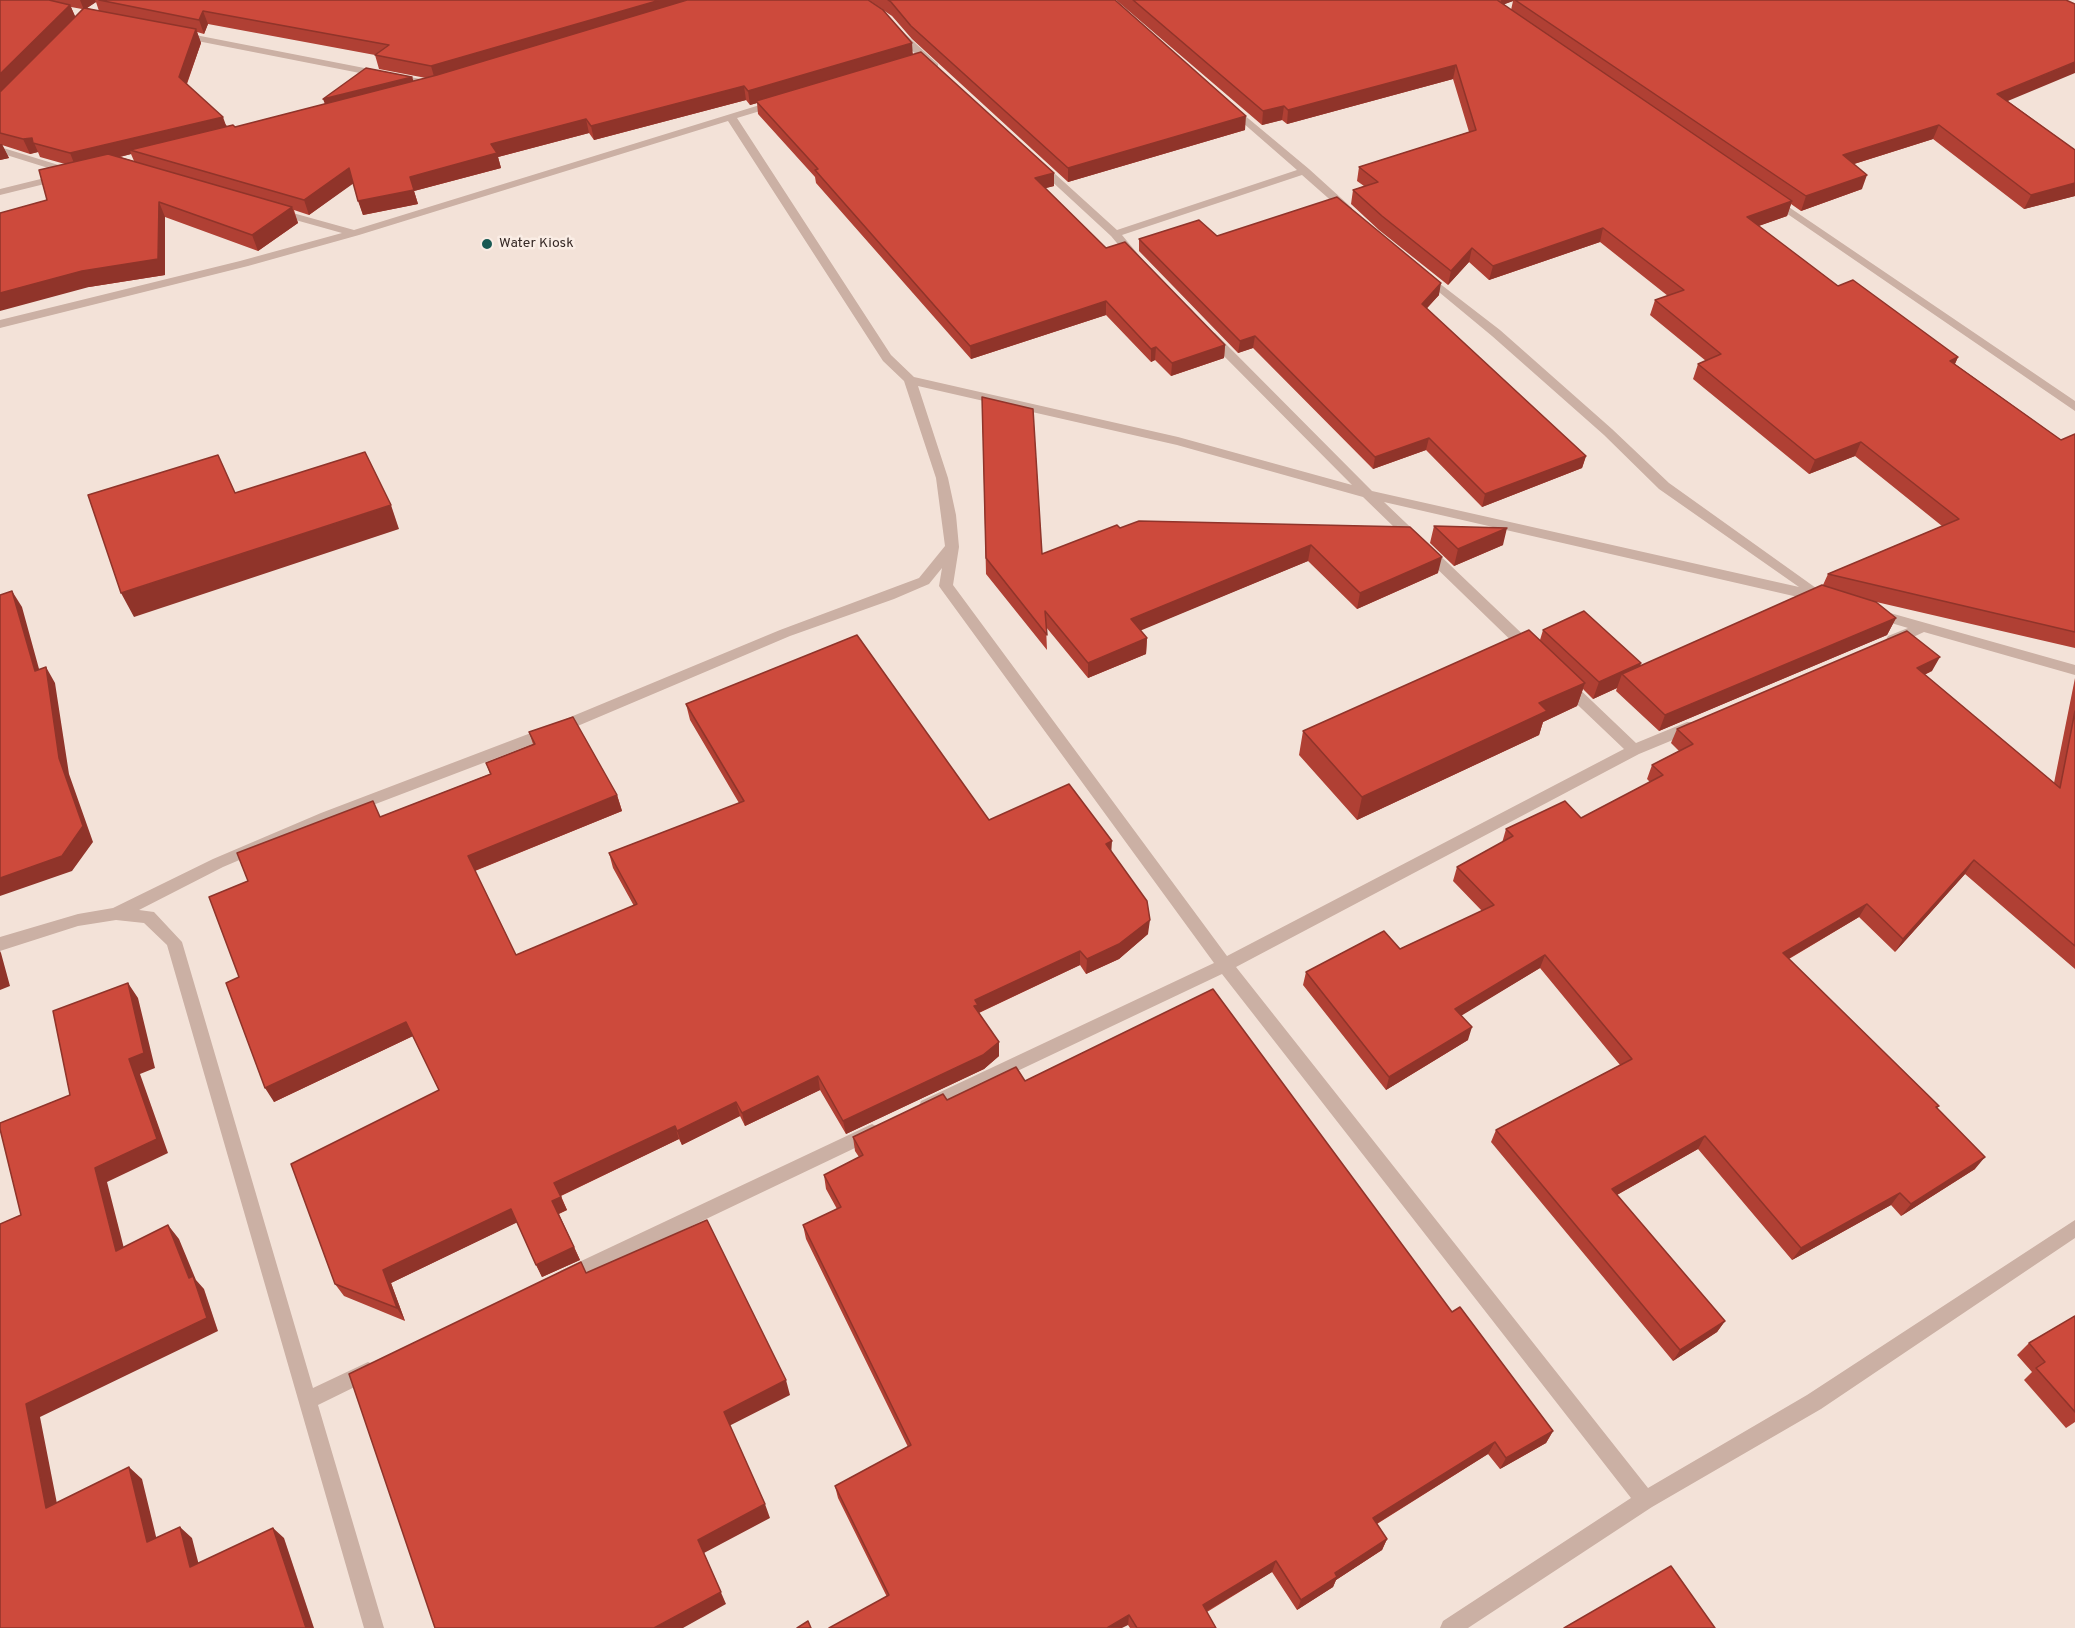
<!DOCTYPE html>
<html>
<head>
<meta charset="utf-8">
<style>
  body { margin:0 }
  canvas { display:block; background:#f3e2d8 }
</style>
</head>
<body>
<canvas width="2075" height="1628"></canvas>
<script>
const ctx = document.querySelector('canvas').getContext('2d');
ctx.lineJoin = 'round';
const shape = rows => new Path2D(rows.map(r => 'M' + r).join(''));
function fill(path, color) { ctx.fillStyle = color; ctx.fill(path, 'evenodd'); }
function strokePath(path, color, width, dash) { ctx.strokeStyle = color; ctx.lineWidth = width; ctx.lineCap = dash ? 'butt' : 'round'; ctx.setLineDash(dash || []); ctx.stroke(path); }
function drawText(font, color, halo, rows, align = 'center') {
  ctx.font = font + ' Overpass,sans-serif'; ctx.lineWidth = 5; ctx.setLineDash([]); ctx.textBaseline = 'middle'; ctx.strokeStyle = halo; ctx.fillStyle = color; for (const [text, x, y, turn = 0] of rows) {
    ctx.save(); ctx.translate(x, y); ctx.rotate((+turn || 0) * Math.PI / 180); ctx.textAlign = isNaN(turn) ? turn : align; if (halo) ctx.strokeText(text, 0, 0); ctx.fillText(text, 0, 0); ctx.restore();
  }
}
fill(shape([
  [896,31,902,31,938,64,938,68,930,68,896,35,896,31],
  [180,32,436,82,441,85,436,88,177,37,177,33,180,32],
  [776,100,781,103,780,105,737,118,891,355,914,377,1178,437,1352,485,1207,339,1207,333,1211,332,1215,333,1372,491,1799,587,1659,489,1604,435,1492,336,1422,278,1420,276,1426,273,1500,330,1612,429,1669,483,1823,593,1829,595,1831,598,1829,601,1824,603,1384,502,1535,646,1537,650,1530,655,1525,654,1363,497,1177,445,918,386,948,478,956,515,959,547,953,585,1227,956,1624,749,1561,689,1559,685,1561,681,1571,681,1636,743,1687,722,1697,722,1699,726,1697,730,1639,754,1236,967,1648,1488,1807,1395,2075,1220,2075,1238,1821,1409,1652,1507,1468,1628,1440,1628,1443,1621,1631,1498,1222,974,933,1111,927,1113,921,1111,919,1106,921,1101,1214,963,941,589,939,586,942,568,929,584,894,599,790,636,554,736,331,821,223,867,139,910,154,912,182,942,313,1388,368,1362,375,1365,377,1371,375,1377,318,1405,384,1628,364,1628,167,945,144,923,116,920,78,926,0,951,0,937,78,914,113,908,213,859,321,813,544,728,780,630,919,578,945,546,936,478,904,381,883,361,728,121,359,235,248,266,0,328,0,320,240,261,342,233,274,214,274,210,282,210,354,230,776,100],
  [1231,104,1309,169,1352,208,1352,212,1344,212,1302,175,1122,235,1142,259,1136,262,1132,261,1111,236,1034,165,1043,163,1117,230,1297,170,1227,109,1227,105,1231,104],
  [0,147,78,171,79,173,74,176,0,153,0,147],
  [61,174,65,175,65,179,0,195,0,189,61,174],
  [1774,197,2075,401,2075,411,1770,202,1770,198,1774,197],
  [1876,609,2075,665,2075,675,1924,632,1898,644,1888,644,1886,640,1888,636,1908,628,1871,617,1869,614,1876,609],
  [872,1124,878,1127,881,1132,878,1137,572,1283,566,1285,560,1283,557,1277,560,1271,872,1124]
]), '#cbb0a4');
fill(shape([
  [0,0,868,0,913,54,1054,173,1054,186,1045,188,1106,248,1225,345,1224,358,1171,376,1155,360,1151,362,1106,315,971,359,816,183,815,177,758,114,757,103,750,105,746,100,594,140,589,133,498,157,501,168,414,191,418,204,363,215,353,183,309,215,294,210,298,223,258,251,165,217,165,275,89,287,47,200,65,164,40,157,38,152,30,154,2,145,9,158,0,160],
  [96,2,99,11,87,8],
  [71,7,82,9,75,17],
  [208,24,375,55,379,69,426,78,413,81,412,77,325,104,235,127,227,126,187,84,201,43,197,32,204,34],
  [131,154,134,161,120,157],
  [868,0,1115,0,1245,130,1068,182,912,39,892,16],
  [1116,0,2066,0,2008,101,2075,150,2075,196,2024,209,1933,139,1854,164,1862,189,1801,211,1791,204,1787,216,1758,226,1838,286,1958,357,1955,364,2061,440,2075,434,2075,648,1872,601,1896,618,1887,635,1659,731,1616,691,1617,688,1593,699,1583,689,1577,706,1543,722,1539,735,1357,820,1299,755,1303,731,1540,640,1543,630,1641,663,1640,666,1823,585,1828,574,1942,526,1855,456,1809,474,1693,379,1698,364,1706,361,1650,315,1655,300,1668,296,1600,242,1489,280,1469,262,1448,285,1379,230,1351,204,1353,190,1364,186,1357,181,1359,167,1469,132,1453,79,1287,124,1282,120,1262,125],
  [1513,1,1511,10,1504,4],
  [1217,236,1439,295,1426,309,1586,456,1582,468,1482,507,1426,450,1373,469,1253,348,1238,353,1139,251,1139,239],
  [982,397,1042,554,1120,528,1410,527,1438,573,1357,609,1308,561,1140,630,1147,638,1146,654,1088,678,1046,627,1047,650,986,574],
  [1434,526,1503,545,1454,566,1430,543],
  [1932,671,1924,675,2054,783,2075,678,2075,969,1965,874,1895,952,1859,917,1789,959,1939,1106,1937,1108,1975,1169,1901,1216,1891,1205,1792,1260,1698,1149,1617,1195,1725,1321,1717,1332,1673,1361,1491,1142,1496,1130,1620,1065,1540,968,1461,1015,1468,1040,1386,1090,1303,985,1306,972,1400,949,1482,911,1453,881,1457,867,1502,843,1506,829,1581,818,1650,782,1647,779,1652,765,1679,751,1671,743,1677,729],
  [686,704,989,820,1112,852,1148,934,1119,959,1086,974,1080,965,979,1013,999,1042,999,1056,984,1069,846,1134,820,1090,745,1126,740,1116,682,1145,679,1139,561,1196,567,1210,559,1214,580,1260,542,1277,517,1222,391,1283,405,1321,344,1296,335,1284,439,1090,413,1036,274,1102,239,977,248,881,380,817,490,774,486,763,533,744,529,732,617,795,622,811,475,871,516,955,634,906,613,868,609,853,739,803,690,720],
  [1025,1081,1452,1312,1553,1431,1546,1443,1500,1469,1488,1454,1377,1524,1387,1539,1382,1550,1336,1580,1333,1587,1297,1610,1272,1572,1207,1612,1216,1628,1130,1628,1128,1625,887,1597,838,1498,835,1486,908,1447,806,1239,803,1225,837,1209,826,1189,824,1175,859,1157,855,1151,853,1137,947,1100],
  [2075,1316,2075,1422,2066,1428,2024,1380,2032,1372,2017,1355,2029,1343]
]), '#b04034');
fill(shape([
  [80,0,95,0,96,2,84,10],
  [660,0,710,0,435,80,431,66],
  [1501,0,1514,0,1513,1,1500,6],
  [70,5,76,18,0,95,0,74],
  [203,11,208,24,204,34,199,20],
  [196,29,201,43,184,91,179,77],
  [912,43,913,57,756,101,757,103,750,105,748,91],
  [2075,62,2075,73,1991,108,1997,94],
  [1456,65,1453,79,1287,124,1288,110],
  [412,77,415,85,326,107,323,99],
  [744,86,746,100,594,140,591,126],
  [1284,106,1282,120,1262,125,1263,111],
  [1246,116,1245,130,1068,182,1068,168],
  [223,117,228,131,130,150,131,154,76,168,70,153],
  [586,119,589,133,498,157,501,168,414,191,418,204,363,215,358,201,410,177,491,144],
  [1939,125,1933,139,1838,169,1843,155],
  [32,138,38,152,30,154,23,139],
  [0,144,2,144,9,158,0,160],
  [349,168,354,183,309,215,304,200],
  [1054,173,1054,186,1035,191,1035,178],
  [1867,175,1862,189,1801,211,1806,196],
  [2075,183,2075,196,2024,209,2031,195],
  [1792,201,1787,216,1742,232,1747,217],
  [159,202,165,217,165,275,89,287,0,311,0,293],
  [292,207,298,223,258,251,252,235],
  [1603,228,1600,242,1489,280,1493,266],
  [1472,248,1469,262,1448,285,1451,271],
  [1441,283,1439,295,1419,317,1422,304],
  [1106,301,1106,315,971,359,970,346],
  [1255,336,1253,348,1238,353,1240,341],
  [1225,345,1224,358,1171,376,1172,363],
  [1156,347,1155,360,1151,362,1151,349],
  [1958,357,1951,372,1950,361],
  [1429,438,1426,450,1373,469,1375,457],
  [1861,442,1855,456,1809,474,1815,460],
  [1586,456,1582,468,1482,507,1485,494],
  [391,505,399,529,134,617,121,593],
  [1507,528,1503,545,1454,566,1458,549],
  [1311,545,1308,561,1130,635,1131,619],
  [1442,557,1438,573,1357,609,1360,593],
  [12,591,22,607,44,687,35,671],
  [1896,618,1887,635,1659,731,1665,715],
  [1147,638,1146,654,1088,678,1088,663],
  [1940,657,1932,671,1909,682,1917,668],
  [1641,663,1635,680,1622,674,1617,688,1593,699,1599,682],
  [46,667,55,683,69,774,93,842,72,871,0,896,0,878],
  [1585,683,1577,706,1543,722,1539,735,1357,820,1362,797,1539,703],
  [617,795,622,811,474,871,468,856],
  [1112,841,1111,856,1106,844],
  [1974,860,1965,874,1895,952,1903,939],
  [1867,904,1859,917,1776,966,1783,953],
  [1150,920,1148,934,1119,959,1086,974,1087,959],
  [0,951,1,953,10,986,0,990],
  [1080,951,1080,965,978,1013,974,1006,975,1000],
  [1545,955,1540,968,1451,1022,1455,1009],
  [128,983,138,998,155,1068,140,1074,168,1153,107,1182,128,1264,116,1251,95,1168,129,1059],
  [406,1022,413,1036,274,1102,265,1088],
  [1472,1027,1468,1040,1386,1090,1389,1077],
  [999,1042,999,1056,984,1069,846,1134,843,1121],
  [818,1076,820,1090,745,1126,742,1113],
  [736,1102,740,1116,682,1145,677,1131],
  [675,1126,679,1139,560,1196,554,1183],
  [1705,1136,1698,1149,1606,1201,1612,1189],
  [1985,1157,1975,1169,1901,1216,1911,1204],
  [1900,1193,1891,1205,1792,1260,1801,1248],
  [561,1197,567,1210,558,1214,552,1201],
  [511,1209,518,1222,391,1283,405,1321,397,1308,383,1270],
  [168,1225,179,1239,196,1280,204,1289,218,1331,40,1417,60,1519,46,1508,26,1404,189,1278],
  [574,1247,580,1260,542,1277,536,1265],
  [1725,1321,1717,1332,1673,1361,1680,1350],
  [786,1380,790,1395,729,1426,724,1412],
  [1553,1431,1546,1443,1500,1469,1506,1458],
  [1495,1442,1488,1454,1368,1529,1373,1518],
  [129,1467,142,1479,160,1553,147,1542],
  [765,1504,770,1518,704,1553,726,1604,683,1628,654,1628,698,1540],
  [180,1527,192,1538,202,1577,190,1567],
  [273,1528,284,1538,314,1628,306,1628],
  [1387,1539,1382,1550,1336,1580,1333,1587,1297,1610,1301,1600,1335,1573],
  [1276,1561,1272,1572,1200,1615,1203,1605],
  [1129,1615,1128,1625,1122,1628,1107,1628]
]), '#90342a');
const building = shape([
  [0,0,49,0,70,5,0,74,0,0],
  [99,0,660,0,431,66,375,55,389,45,203,11,199,20,99,0],
  [687,0,868,0,883,10,912,43,748,91,744,86,591,126,586,119,491,144,497,153,410,177,414,190,358,201,349,168,304,200,130,150,233,125,235,127,437,75,687,0],
  [888,0,1115,0,1246,116,1068,168,911,26,891,2,888,0],
  [1133,0,1497,0,1792,201,1747,217,1838,286,1853,280,1958,357,1950,361,2061,440,2075,434,2075,632,1828,574,1959,519,1861,442,1815,460,1698,364,1721,354,1655,300,1684,290,1603,228,1493,266,1472,248,1451,271,1382,216,1353,190,1378,182,1359,167,1476,130,1456,65,1288,110,1284,106,1263,111,1133,0],
  [1515,0,2066,0,2075,4,2075,62,1997,94,2075,150,2075,183,2031,195,1939,125,1843,155,1867,175,1806,196,1515,0],
  [84,8,196,29,179,77,223,117,70,153,33,143,32,138,23,139,0,133,0,92,84,8],
  [921,52,1054,173,1035,178,1106,248,1125,242,1225,345,1172,363,1156,347,1151,349,1106,301,970,346,815,170,818,169,756,101,921,52],
  [366,68,412,77,323,99,366,68],
  [108,154,292,207,252,235,159,202,158,259,82,271,0,293,0,213,47,200,39,170,108,154],
  [1337,197,1441,283,1422,304,1586,456,1485,494,1429,438,1375,457,1255,336,1240,341,1139,239,1199,220,1217,236,1337,197],
  [982,397,1033,409,1042,554,1117,525,1120,528,1139,521,1410,527,1442,557,1360,593,1311,545,1131,619,1147,638,1088,663,1045,611,1047,635,986,558,982,397],
  [365,452,391,505,121,593,88,495,218,455,235,493,365,452],
  [1434,526,1507,528,1458,549,1434,526],
  [1822,585,1876,602,1896,618,1665,715,1622,674,1822,585],
  [12,591,35,671,46,667,59,758,83,826,62,856,0,878,0,595,12,591],
  [1584,611,1641,663,1599,682,1543,630,1584,611],
  [1529,630,1585,683,1539,703,1547,711,1362,797,1303,731,1529,630],
  [1907,631,1940,657,1917,668,2060,788,2075,711,2075,946,1974,860,1903,939,1867,904,1783,953,1939,1106,1936,1107,1985,1157,1911,1204,1900,1193,1801,1248,1705,1136,1612,1189,1725,1321,1680,1350,1496,1130,1632,1059,1545,955,1455,1009,1472,1027,1389,1077,1306,972,1384,931,1400,949,1494,905,1457,867,1513,836,1506,829,1565,801,1581,818,1663,775,1652,765,1693,744,1677,729,1907,631],
  [857,635,989,820,1069,784,1112,841,1106,844,1147,901,1150,920,1119,944,1087,959,1080,951,975,1000,978,1005,974,1006,999,1042,983,1055,843,1121,818,1076,742,1113,736,1102,677,1131,675,1126,554,1183,561,1197,552,1201,574,1247,536,1265,511,1209,383,1270,397,1308,335,1284,291,1164,439,1090,406,1022,265,1088,226,983,239,977,209,897,248,881,237,853,373,801,380,817,491,774,486,763,535,744,529,732,573,717,617,795,468,856,516,955,637,904,609,853,744,801,686,704,857,635],
  [128,983,144,1053,129,1059,157,1139,95,1168,116,1251,168,1225,189,1278,193,1276,207,1318,26,1404,46,1508,129,1467,147,1542,180,1527,190,1567,273,1528,306,1628,0,1628,0,1224,21,1215,0,1129,0,1123,70,1095,53,1011,128,983],
  [1213,989,1452,1312,1460,1307,1553,1431,1506,1458,1495,1442,1373,1518,1387,1539,1335,1573,1337,1577,1301,1600,1276,1561,1203,1605,1216,1628,1137,1628,1129,1615,1107,1628,829,1628,889,1595,835,1486,911,1445,803,1225,841,1207,824,1175,863,1155,853,1137,943,1094,947,1100,1016,1067,1025,1081,1213,989],
  [707,1220,786,1380,724,1412,765,1504,698,1540,721,1592,654,1628,435,1628,349,1374,581,1262,586,1273,707,1220],
  [2075,1316,2075,1412,2036,1368,2045,1362,2029,1343,2075,1316],
  [1671,1566,1715,1628,1564,1628,1671,1566],
  [808,1621,811,1628,797,1628,808,1621]
]);
fill(building, '#cd4a3c');
strokePath(building, '#90342a', 1.5);
for (const [x, y, r, color] of [
  [487,244,6,"#195a54"]
]) { const dot = new Path2D(); dot.arc(x, y, r, 0, 2 * Math.PI); ctx.fillStyle = color; ctx.fill(dot); strokePath(dot, '#faede5', 2); }
drawText('14px', '#362926', '#faede5', [
  ["Water Kiosk",499,244]
], 'left');
</script>
</body>
</html>
